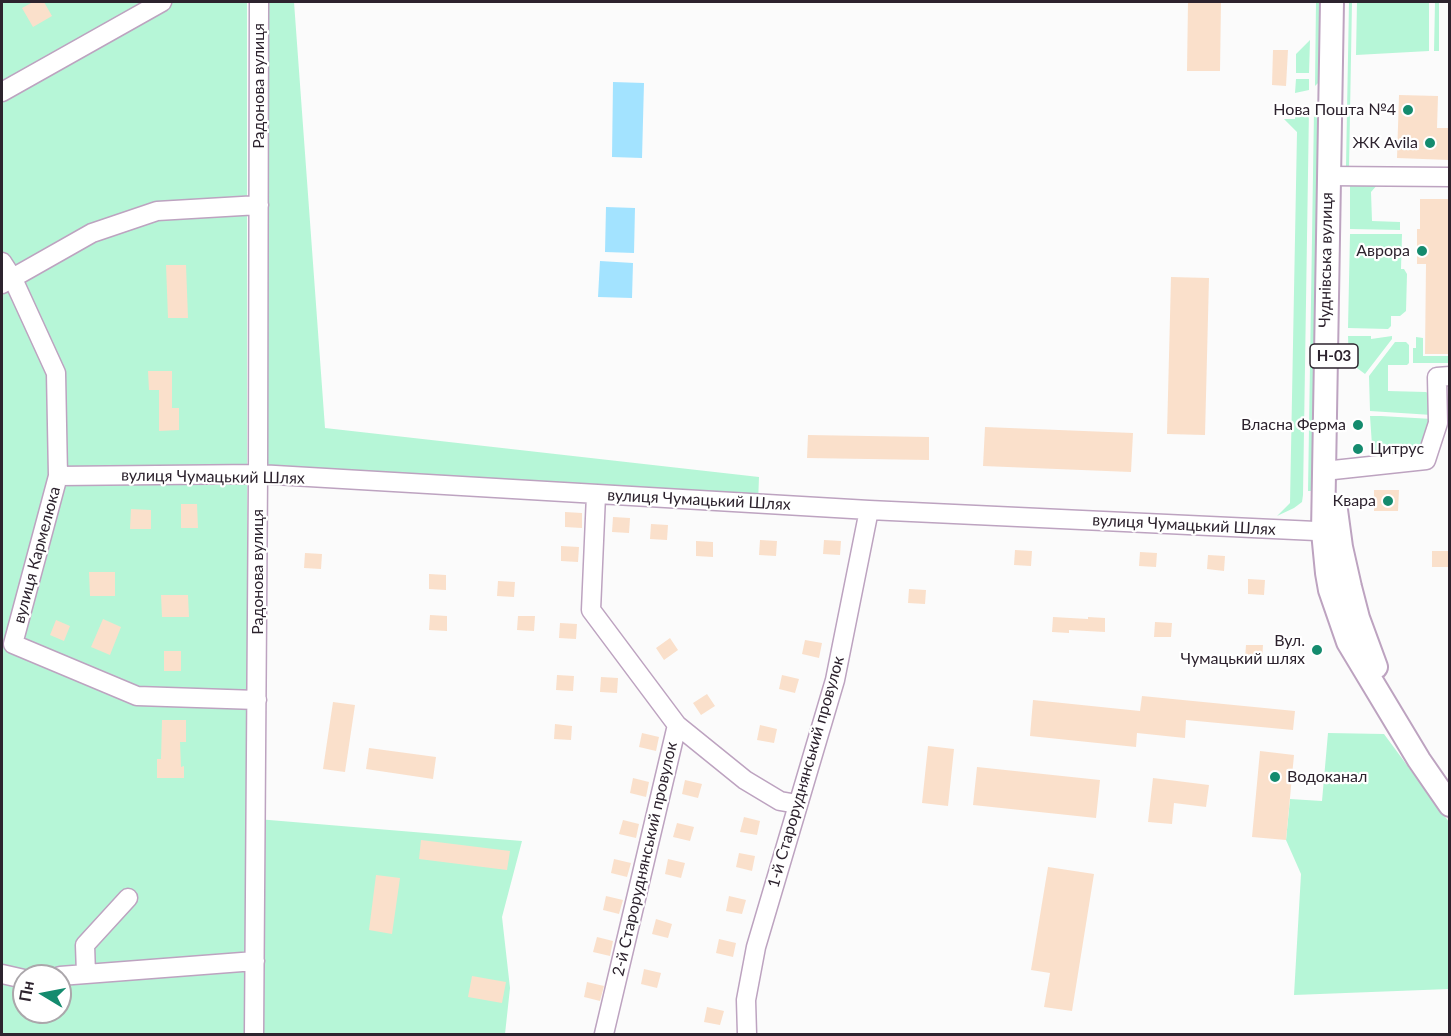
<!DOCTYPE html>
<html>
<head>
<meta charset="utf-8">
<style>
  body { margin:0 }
  #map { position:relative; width:1451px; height:1036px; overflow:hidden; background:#fbfbfb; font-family:Lato,sans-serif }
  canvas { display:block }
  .frame { position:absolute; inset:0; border:3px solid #2d232e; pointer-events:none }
  .north { position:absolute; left:12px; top:964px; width:60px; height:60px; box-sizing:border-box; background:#fff; border:2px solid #aba7ab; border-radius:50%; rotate:280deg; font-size:16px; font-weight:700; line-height:24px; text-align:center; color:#2d232e }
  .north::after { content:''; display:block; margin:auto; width:21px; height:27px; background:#148b6e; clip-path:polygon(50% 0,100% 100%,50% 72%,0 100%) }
</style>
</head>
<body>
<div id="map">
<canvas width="1451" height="1036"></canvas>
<div class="frame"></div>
<div class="north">Пн</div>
</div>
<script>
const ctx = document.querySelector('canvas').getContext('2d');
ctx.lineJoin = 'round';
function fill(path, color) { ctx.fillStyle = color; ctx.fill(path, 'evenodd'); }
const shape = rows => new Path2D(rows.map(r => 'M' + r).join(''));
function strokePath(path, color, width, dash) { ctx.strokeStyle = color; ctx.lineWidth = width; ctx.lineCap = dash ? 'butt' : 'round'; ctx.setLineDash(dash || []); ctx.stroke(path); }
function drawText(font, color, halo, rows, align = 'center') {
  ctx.font = font + ' Lato,sans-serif'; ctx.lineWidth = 4.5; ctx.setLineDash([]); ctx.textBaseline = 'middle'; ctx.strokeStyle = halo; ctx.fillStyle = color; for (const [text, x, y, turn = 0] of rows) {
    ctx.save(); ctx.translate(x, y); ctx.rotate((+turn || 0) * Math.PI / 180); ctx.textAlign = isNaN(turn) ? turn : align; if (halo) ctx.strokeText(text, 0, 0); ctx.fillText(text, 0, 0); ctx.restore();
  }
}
fill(shape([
  [2,2,247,2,247,915,252,1034,2,1034],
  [24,976,60,976,60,1012,24,1012],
  [259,2,294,2,325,428,759,477,758,503,258,474],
  [1316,2,1322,2,1320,81,1315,86],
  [1349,2,1352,2,1349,169,1346,166],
  [1357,2,1429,2,1429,51,1356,55],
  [1435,2,1439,2,1439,51,1434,51],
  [1310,40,1309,73,1296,73,1296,54],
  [1296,79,1309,79,1309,90,1295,93],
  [1295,106,1305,107,1309,109,1303,495,1302,502,1294,508,1277,516,1290,503,1297,132,1284,119,1295,119],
  [1314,111,1320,119,1314,491,1308,491],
  [1350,182,1378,184,1371,192,1372,221,1400,222,1400,230,1350,229],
  [1350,234,1402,234,1401,269,1404,269,1407,274,1406,311,1400,316,1391,316,1391,326,1388,329,1348,328],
  [1348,336,1371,336,1371,339,1392,336,1392,339,1365,374,1349,362],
  [1416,337,1423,338,1423,356,1449,356,1448,363,1413,363,1413,348,1416,348],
  [1395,342,1406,342,1409,345,1409,363,1407,365,1388,365,1388,391,1426,392,1429,394,1432,415,1370,411,1369,376],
  [1370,416,1381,416,1432,419,1423,446,1414,452,1396,454,1391,457,1373,460],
  [1328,733,1384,734,1449,822,1449,989,1294,995,1301,874,1286,840,1290,799,1322,801],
  [257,819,522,841,502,917,510,988,505,1034,254,1034]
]), '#b6f6d7');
fill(shape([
  [613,82,644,83,642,158,612,157],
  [606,207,635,208,634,253,605,252],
  [600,261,633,263,632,298,598,297]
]), '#a3e3ff');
fill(shape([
  [33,2,44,2,52,16,33,27,22,8],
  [1188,2,1221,2,1220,71,1187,71],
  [1273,50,1288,50,1286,86,1272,85],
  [1399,95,1438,96,1437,128,1449,128,1449,160,1397,158],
  [1420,199,1449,199,1449,354,1425,354,1426,264,1417,264,1417,229,1420,229],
  [166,265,186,265,188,318,168,318],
  [1171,277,1209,278,1205,435,1167,434],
  [148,371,172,371,172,408,179,408,179,430,159,431,159,390,149,390],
  [985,427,1133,433,1131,472,983,466],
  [808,435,929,437,929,460,807,458],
  [1374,490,1399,490,1398,511,1374,511],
  [181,504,197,504,198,528,181,528],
  [131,509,151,510,151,529,130,529],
  [565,512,582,513,582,528,565,527],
  [613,517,630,518,629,533,612,532],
  [651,524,668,525,667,540,650,539],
  [760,540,777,541,776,556,759,555],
  [824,540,841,541,840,555,823,554],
  [696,541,713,542,713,557,696,556],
  [561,546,579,547,578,562,561,561],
  [1015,550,1032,551,1031,566,1014,565],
  [1432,551,1448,551,1448,567,1432,567],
  [1140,552,1157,553,1156,567,1139,566],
  [305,553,322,554,321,569,304,568],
  [1208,555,1225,556,1224,571,1207,569],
  [89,572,115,572,115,596,90,596],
  [429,574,446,575,446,590,429,589],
  [1248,579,1265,580,1264,595,1248,594],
  [498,581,515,582,514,597,497,596],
  [909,589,926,590,925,604,908,603],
  [161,595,188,595,189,617,162,617],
  [430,615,447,616,447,631,429,630],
  [518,616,535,616,534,631,517,630],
  [1053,617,1088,619,1088,617,1105,618,1105,632,1069,630,1069,633,1052,632],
  [103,619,121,627,110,655,91,647],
  [56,620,70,626,64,641,50,635],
  [1155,622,1172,623,1171,637,1154,637],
  [560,623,577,624,576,639,559,638],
  [670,638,678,650,664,660,656,648],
  [805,640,822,643,819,658,802,654],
  [1246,645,1263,645,1262,660,1245,659],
  [164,651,181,651,181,671,164,671],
  [557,675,574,676,573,691,556,690],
  [782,675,799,679,795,693,779,689],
  [601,677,618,678,617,693,600,692],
  [707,694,715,706,701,715,693,703],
  [1142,696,1295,711,1293,730,1186,720,1185,738,1137,733,1136,747,1030,736,1033,700,1140,711],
  [333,702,355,705,345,772,323,769],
  [162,720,186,720,186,742,180,742,181,767,184,766,184,778,157,778,157,759,161,759],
  [555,724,572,726,571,740,554,739],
  [760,725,777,729,774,743,757,740],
  [642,733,659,737,656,751,639,747],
  [928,746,954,749,948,806,922,803],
  [369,748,436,757,433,779,366,769],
  [1260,751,1294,755,1286,840,1252,837],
  [977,767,1100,780,1096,818,973,805],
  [633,778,649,782,646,797,630,793],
  [1153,778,1209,785,1206,807,1174,803,1172,824,1148,822],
  [685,780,702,784,698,798,682,794],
  [744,817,760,821,757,835,740,832],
  [623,820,639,824,636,838,619,834],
  [677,823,694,827,690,841,673,837],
  [421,840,510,851,507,870,419,859],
  [739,853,755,856,752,871,736,867],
  [614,859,631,863,627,877,611,873],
  [668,859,685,863,681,878,665,874],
  [1048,867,1094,874,1072,1011,1044,1007,1050,973,1031,970],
  [376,875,400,878,392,934,369,930],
  [606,896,623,900,619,914,603,910],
  [729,896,746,900,742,914,726,911],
  [656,919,672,924,668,938,652,934],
  [597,937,613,941,610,956,593,952],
  [719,939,736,943,733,957,716,953],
  [644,969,661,973,657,988,641,984],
  [472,976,506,982,502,1003,468,997],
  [587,982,604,986,600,1001,584,997],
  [707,1007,724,1011,720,1025,704,1022]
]), '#fae0cb');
const minor = shape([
  [2,92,162,2],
  [1328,176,1450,177],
  [2,262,13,279,56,373,58,476,13,644,137,696,257,700],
  [2,284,92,233,157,211,259,205],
  [1324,471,1426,460,1438,423,1437,377,1450,376],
  [58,476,258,474,869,510,1337,532],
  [596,495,591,610,677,725,604,1034],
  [677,725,745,780,780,801,797,804],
  [2,974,24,979],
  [86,974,85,945,128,898],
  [60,976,255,961],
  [254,1034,258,474,259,2],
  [747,1034,746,1000,756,947,835,680,869,510]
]);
const major = shape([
  [1332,2,1323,532,1327,573,1330,590,1348,642,1419,760,1450,805],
  [1336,510,1341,547,1350,587,1358,618,1376,667]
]);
strokePath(minor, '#bda3c0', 21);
strokePath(major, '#bda3c0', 26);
strokePath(minor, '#fff', 18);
strokePath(major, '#fff', 22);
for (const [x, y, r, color] of [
  [1408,110,6,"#148b6e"],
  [1430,143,6,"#148b6e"],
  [1422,251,6,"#148b6e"],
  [1358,425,6,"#148b6e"],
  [1358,449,6,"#148b6e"],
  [1388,501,6,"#148b6e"],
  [1317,650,6,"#148b6e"],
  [1275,777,6,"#148b6e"]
]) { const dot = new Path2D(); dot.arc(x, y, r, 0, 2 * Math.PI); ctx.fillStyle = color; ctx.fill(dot); strokePath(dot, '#fff', 2); }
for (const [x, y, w] of [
  [1334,356,48]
]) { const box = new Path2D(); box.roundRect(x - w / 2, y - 12, w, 24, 4.5); ctx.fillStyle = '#fff'; ctx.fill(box); strokePath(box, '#2d232e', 1.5); }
drawText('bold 15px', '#2d232e', null, [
  ["Н-03",1334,356]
]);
drawText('16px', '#2d232e', '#fff', [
  ["Радонова вулиця",259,86,-90],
  ["Чуднівська вулиця",1326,260,-89],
  ["вулиця Чумацький Шлях",213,477,1],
  ["вулиця Чумацький Шлях",699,500,3],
  ["вулиця Чумацький Шлях",1184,525,3],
  ["вулиця Кармелюка",37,555,-75],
  ["Радонова вулиця",258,572,-90],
  ["1-й Староруднянський провулок",806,772,-74],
  ["2-й Староруднянський провулок",645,859,-77]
]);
drawText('16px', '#2d232e', '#fff', [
  ["Нова Пошта №4",1396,110],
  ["ЖК Avila",1418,143],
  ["Аврора",1410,251],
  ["Власна Ферма",1346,425],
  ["Цитрус",1370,449,"left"],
  ["Квара",1376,501],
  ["Вул.",1305,641],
  ["Чумацький шлях",1305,659],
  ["Водоканал",1287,777,"left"]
], 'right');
</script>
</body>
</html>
